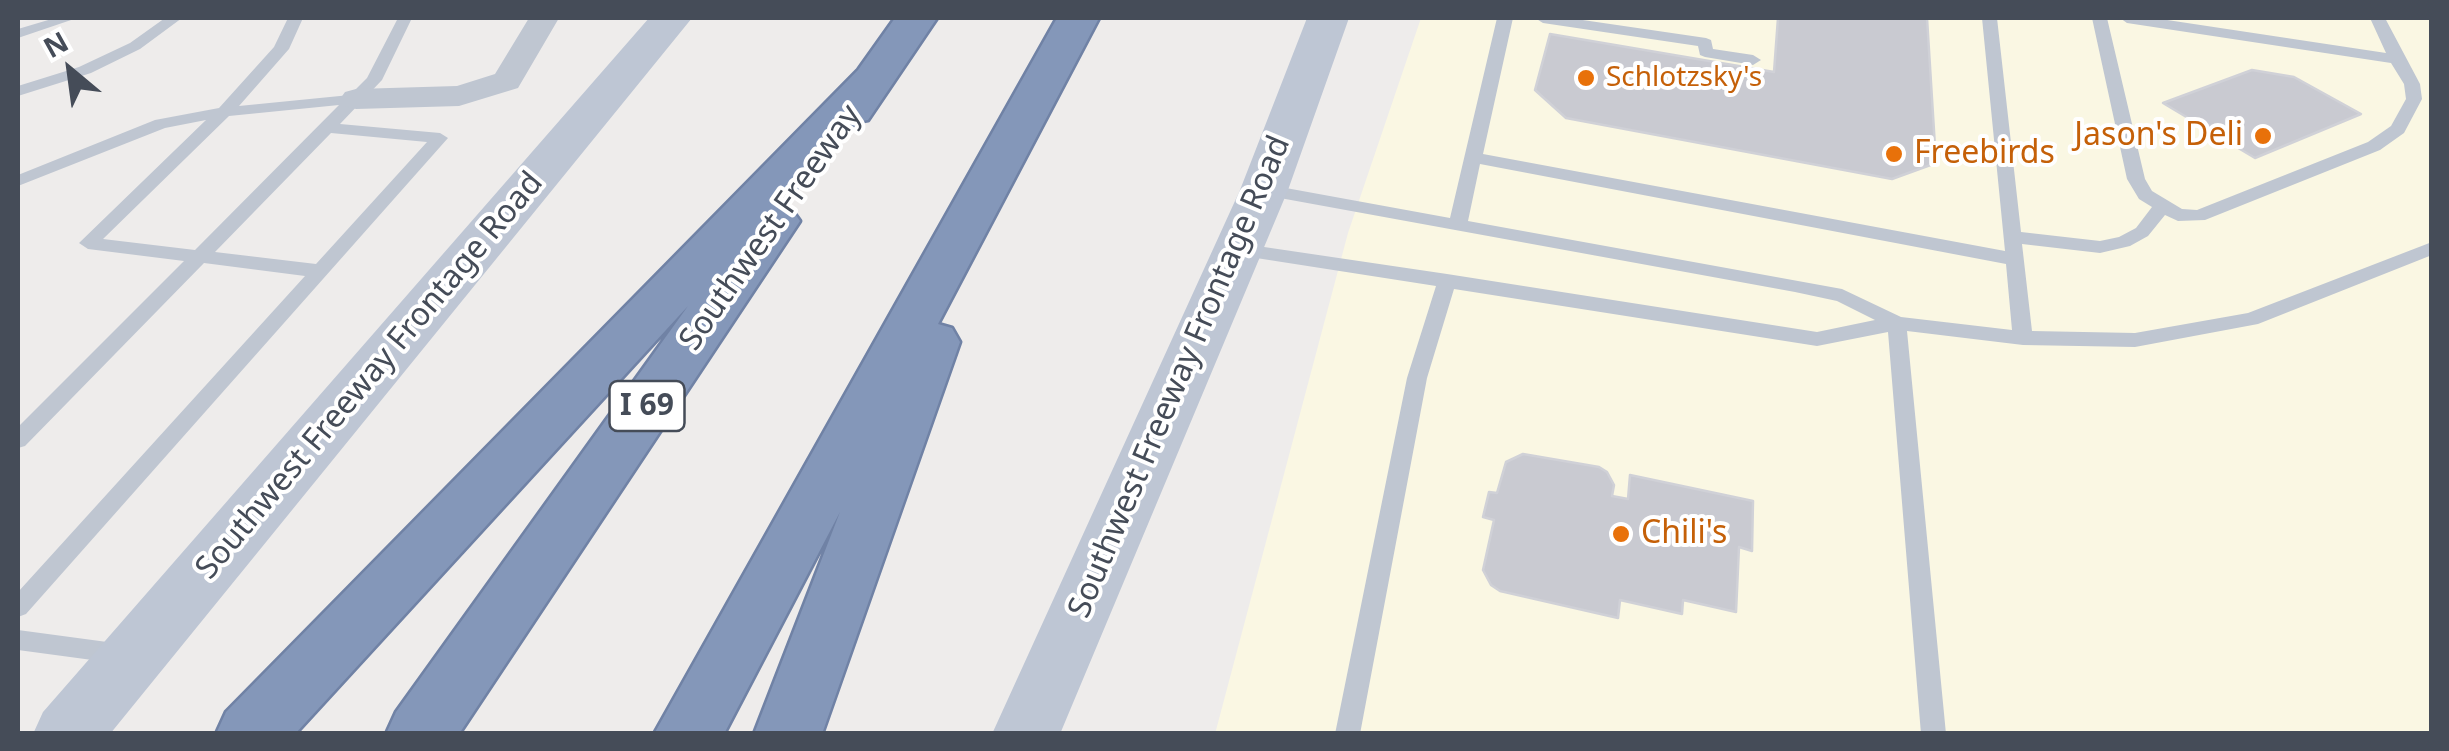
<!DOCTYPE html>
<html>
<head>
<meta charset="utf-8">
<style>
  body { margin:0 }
  #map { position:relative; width:2449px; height:751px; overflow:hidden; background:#eeeceb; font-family:"Noto Sans",sans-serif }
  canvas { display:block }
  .frame { position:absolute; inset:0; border:20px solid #454c58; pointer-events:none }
  .north { position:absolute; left:20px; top:20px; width:100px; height:100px; -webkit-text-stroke:8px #fff; paint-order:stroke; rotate:331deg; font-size:28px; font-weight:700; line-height:40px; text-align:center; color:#454c58 }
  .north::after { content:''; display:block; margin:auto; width:35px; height:45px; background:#454c58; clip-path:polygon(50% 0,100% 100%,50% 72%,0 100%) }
</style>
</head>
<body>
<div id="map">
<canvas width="2449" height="751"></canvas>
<div class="frame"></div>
<div class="north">N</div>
</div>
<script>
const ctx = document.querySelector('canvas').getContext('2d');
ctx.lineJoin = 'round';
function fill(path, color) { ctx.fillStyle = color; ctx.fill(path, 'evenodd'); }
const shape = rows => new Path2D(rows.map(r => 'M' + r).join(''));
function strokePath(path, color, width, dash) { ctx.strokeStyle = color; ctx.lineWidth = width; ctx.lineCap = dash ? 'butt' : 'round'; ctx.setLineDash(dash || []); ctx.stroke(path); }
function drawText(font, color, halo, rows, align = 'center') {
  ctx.font = font + ' "Noto Sans",sans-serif'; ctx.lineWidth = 8; ctx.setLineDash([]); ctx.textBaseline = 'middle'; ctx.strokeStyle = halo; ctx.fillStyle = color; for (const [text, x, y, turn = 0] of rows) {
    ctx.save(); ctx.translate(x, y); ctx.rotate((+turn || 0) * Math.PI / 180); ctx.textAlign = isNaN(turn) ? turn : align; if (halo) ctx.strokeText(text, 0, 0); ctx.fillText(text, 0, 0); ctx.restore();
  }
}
fill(shape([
  [1421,18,2431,18,2431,733,1215,734,1348,233]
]), '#faf7e3');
const building = shape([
  [1778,18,1927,18,1936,163,1892,179,1566,118,1535,90,1550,34,1774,72,1778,18],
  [2252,70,2294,77,2361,114,2255,158,2163,103,2252,70],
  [1523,454,1599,467,1607,472,1614,485,1612,496,1628,499,1630,475,1753,501,1752,551,1739,547,1736,612,1683,600,1682,614,1620,600,1618,618,1500,591,1491,585,1483,570,1494,520,1483,517,1489,492,1497,493,1506,462,1523,454]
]);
fill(building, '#c9cad1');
strokePath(building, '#d0d1d7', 2.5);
const highway = shape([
  [895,18,937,18,868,120,857,122,780,206,792,210,800,221,459,734,386,734,396,712,688,306,295,734,216,734,226,712,858,70,895,18],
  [1057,18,1099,18,938,324,952,328,960,342,822,734,754,734,840,512,724,734,654,734,1057,18]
]);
strokePath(highway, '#7082a5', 5);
fill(shape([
  [55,18,77,18,18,38,18,29,55,18],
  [165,18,182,18,140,49,91,73,18,96,18,86,79,67,130,43,165,18],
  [288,18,303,18,289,49,239,106,350,95,367,78,398,18,412,18,382,80,340,124,440,133,448,138,26,614,18,617,18,592,305,276,204,263,25,446,18,448,18,427,184,261,88,249,79,243,206,120,165,128,18,186,18,175,155,120,219,108,274,47,288,18],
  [339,105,195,250,103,239,229,116,339,105],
  [331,133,427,142,316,264,215,252,331,133],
  [1497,18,1513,18,1483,154,2005,251,1982,18,1997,18,2021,232,2100,241,2119,237,2136,228,2152,207,2139,199,2127,179,2092,18,2107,18,2145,179,2152,191,2182,209,2197,210,2368,142,2391,126,2406,99,2404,84,2391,63,2127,23,2120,18,2154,18,2386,53,2370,18,2385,18,2420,84,2422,99,2404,133,2380,150,2205,220,2178,221,2165,215,2148,236,2130,246,2100,253,2022,244,2032,331,2135,333,2248,313,2432,242,2432,255,2258,324,2135,347,2023,345,1907,331,1946,734,1921,734,1888,332,1817,346,1454,289,1427,378,1360,734,1335,734,1407,378,1436,286,1237,255,1228,249,1231,245,1237,243,1447,274,1817,332,1875,320,1837,301,1795,292,1258,194,1255,190,1258,186,1264,184,1450,218,1497,18],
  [1480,164,2006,264,2012,330,1901,317,1842,289,1468,221,1480,164],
  [1535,18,1569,18,1706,38,1711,40,1713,49,1753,55,1761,60,1753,65,1705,57,1700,55,1698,46,1543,23,1535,18],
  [18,630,122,644,130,647,134,654,130,661,122,664,18,650,18,630]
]), '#bfc6d1');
fill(shape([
  [529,18,559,18,518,88,459,106,356,109,345,106,340,99,345,92,356,89,457,86,495,74,529,18]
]), '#bfc6d1');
fill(shape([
  [649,18,692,18,110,734,33,734,43,712,649,18],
  [1307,18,1349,18,1288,190,1060,734,992,734,1240,190,1307,18]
]), '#bec6d4');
fill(highway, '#8497b9');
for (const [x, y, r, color] of [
  [1586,78,10,"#e8710a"],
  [2263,136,10,"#e8710a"],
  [1894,154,10,"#e8710a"],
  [1621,534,10,"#e8710a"]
]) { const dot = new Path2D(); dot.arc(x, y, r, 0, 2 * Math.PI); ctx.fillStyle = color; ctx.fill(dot); strokePath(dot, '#fff', 4); }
drawText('28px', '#c56008', '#fff', [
  ["Schlotzsky's",1606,78]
], 'left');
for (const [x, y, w] of [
  [647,406,75]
]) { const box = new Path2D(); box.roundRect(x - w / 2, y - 25, w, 50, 8); ctx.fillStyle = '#fff'; ctx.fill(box); strokePath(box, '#454c58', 2.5); }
drawText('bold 30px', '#454c58', null, [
  ["I 69",647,406]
]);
drawText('32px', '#c56008', '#fff', [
  ["Jason's Deli",2243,136,"right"],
  ["Freebirds",1914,154],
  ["Chili's",1641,534]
], 'left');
drawText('32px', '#454c58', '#fff', [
  ["Southwest Freeway",771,228,-55],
  ["Southwest Freeway Frontage Road",370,376,-50],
  ["Southwest Freeway Frontage Road",1180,377,-67]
]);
</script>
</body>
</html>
